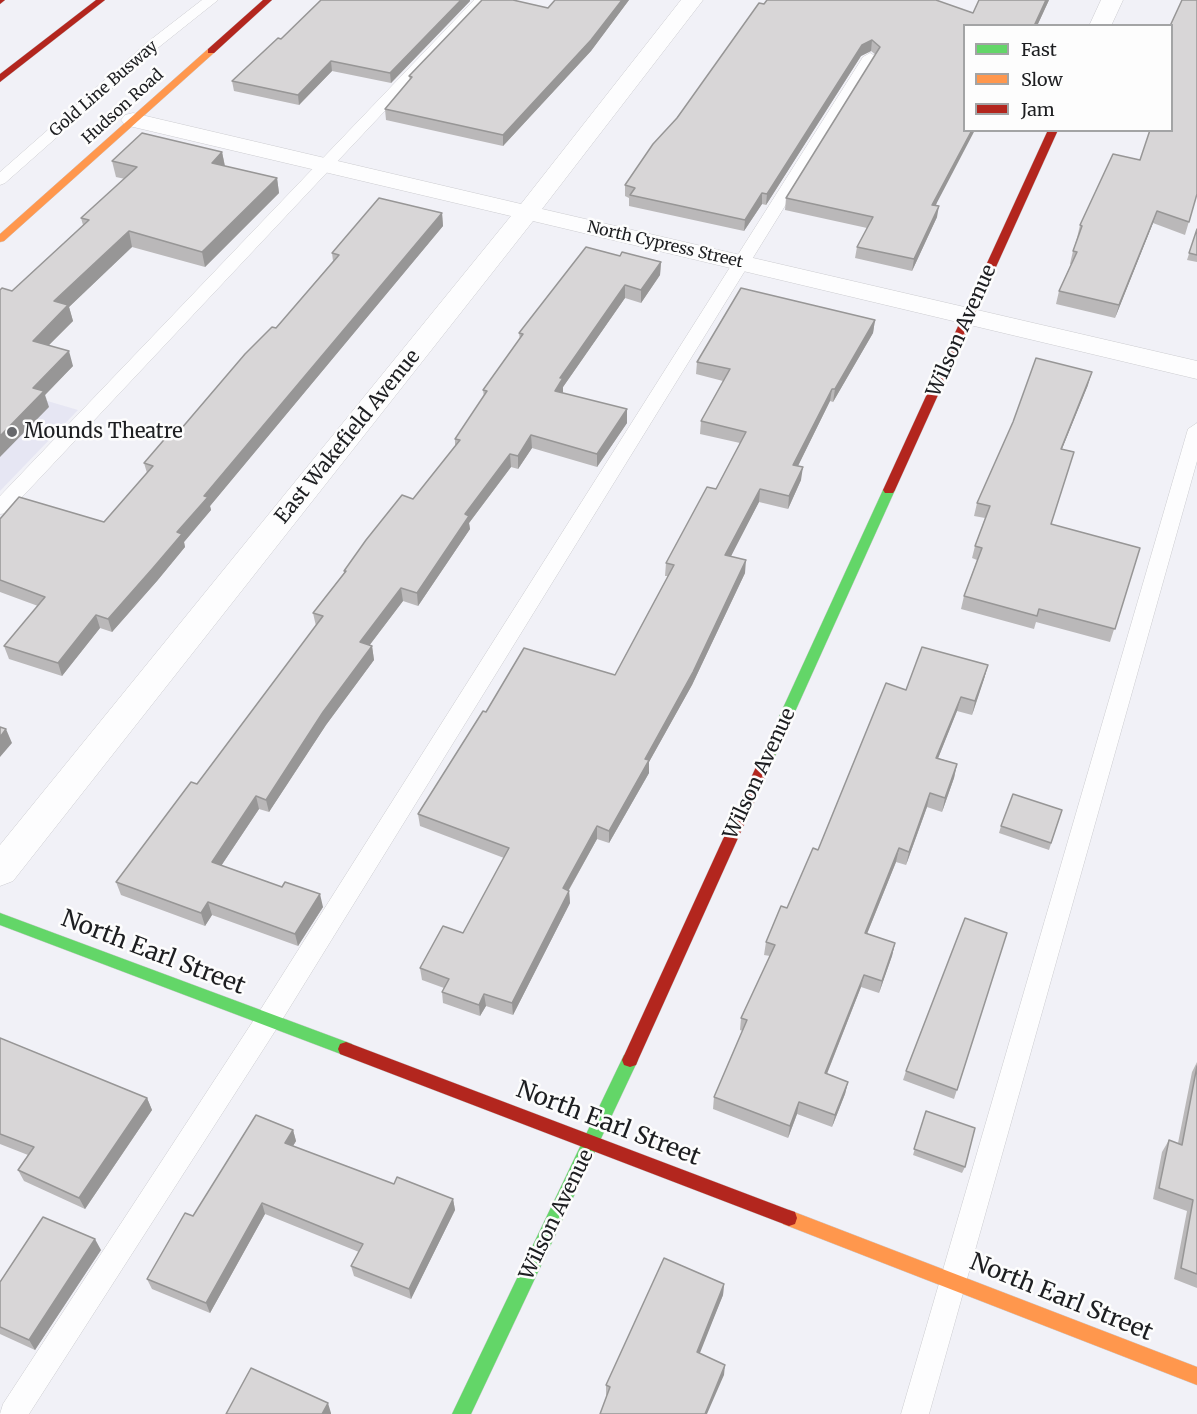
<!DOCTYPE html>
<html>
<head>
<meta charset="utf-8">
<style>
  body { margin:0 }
  #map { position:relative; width:1197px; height:1414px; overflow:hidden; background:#f1f1f7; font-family:Merriweather,serif }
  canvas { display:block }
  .legend { position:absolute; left:963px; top:24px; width:210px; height:108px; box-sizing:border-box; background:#fdfdfd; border:2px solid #a3a4a5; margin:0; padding:8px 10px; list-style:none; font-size:18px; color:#1d1e21 }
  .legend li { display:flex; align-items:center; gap:12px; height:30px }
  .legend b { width:30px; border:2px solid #a3a4a5 }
</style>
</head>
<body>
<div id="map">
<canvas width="1197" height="1414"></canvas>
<ul class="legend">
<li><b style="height:8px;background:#63d668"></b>Fast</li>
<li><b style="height:8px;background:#ff974d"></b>Slow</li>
<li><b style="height:8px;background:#b3261e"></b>Jam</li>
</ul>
</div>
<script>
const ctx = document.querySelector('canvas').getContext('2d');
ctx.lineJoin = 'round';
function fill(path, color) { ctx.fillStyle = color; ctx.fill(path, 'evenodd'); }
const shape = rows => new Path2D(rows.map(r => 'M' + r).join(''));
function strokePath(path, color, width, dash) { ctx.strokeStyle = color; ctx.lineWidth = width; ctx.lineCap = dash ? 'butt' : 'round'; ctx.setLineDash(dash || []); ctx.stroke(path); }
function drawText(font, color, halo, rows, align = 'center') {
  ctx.font = font + ' Merriweather,serif'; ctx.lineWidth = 5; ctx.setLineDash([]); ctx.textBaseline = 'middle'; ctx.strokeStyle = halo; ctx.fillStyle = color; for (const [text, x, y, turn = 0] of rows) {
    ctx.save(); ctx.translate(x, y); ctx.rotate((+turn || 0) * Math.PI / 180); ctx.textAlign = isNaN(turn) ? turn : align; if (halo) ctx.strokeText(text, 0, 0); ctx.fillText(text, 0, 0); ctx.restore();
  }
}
fill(shape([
  [0,387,78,410,0,491]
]), '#e6e6f3');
const lane = shape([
  [202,0,218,0,159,47,5,183,0,185,0,172,149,41,202,0],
  [474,0,489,0,7,513,0,514,0,496,474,0],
  [870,53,877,57,277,1028,29,1414,0,1414,3,1404,259,1012,863,57,870,53],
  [1197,423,1197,461,929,1414,901,1414,1188,429,1197,423]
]);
const street = shape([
  [681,0,703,0,542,209,1197,361,1197,379,533,221,13,881,0,886,0,845,511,216,125,125,121,120,125,115,133,113,521,204,681,0],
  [1101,0,1123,0,1111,26,1089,26,1101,0]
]);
const fast = shape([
  [889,486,895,490,775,756,773,760,763,760,761,756,883,490,889,486],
  [0,913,352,1044,354,1049,352,1054,346,1056,0,925,0,913],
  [630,1053,636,1055,638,1060,471,1414,452,1414,624,1055,630,1053]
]);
const slow = shape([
  [208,49,216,51,4,241,0,242,0,234,208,49],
  [789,1210,1197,1367,1197,1385,783,1224,781,1218,783,1212,789,1210]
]);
const jam = shape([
  [0,0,5,0,0,4,0,0],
  [96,0,105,0,0,82,0,74,96,0],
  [263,0,272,0,214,53,208,53,208,49,263,0],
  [1048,130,1058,130,895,490,893,493,885,493,883,490,1048,130],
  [768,751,773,752,775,756,638,1060,636,1065,630,1067,624,1065,622,1060,761,756,763,752,768,751],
  [346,1042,789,1210,795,1212,797,1218,795,1224,789,1226,340,1054,338,1049,340,1044,346,1042]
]);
strokePath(lane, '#ccccd0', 1);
strokePath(street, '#ccccd0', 1);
strokePath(fast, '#ccccd0', 1);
strokePath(slow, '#ccccd0', 1);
strokePath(jam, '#ccccd0', 1);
fill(lane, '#fdfdfe');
fill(street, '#fdfdfe');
fill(fast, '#63d668');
fill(slow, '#ff974d');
fill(jam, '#b3261e');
fill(shape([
  [555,0,629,0,591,51,503,146,386,120,385,109,410,80,409,76,548,8],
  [979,0,1049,0,1037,26,964,26,936,206,937,217,912,271,855,258,857,247,867,228,785,210,786,198,876,55,871,51,861,56,766,205,762,204,744,231,629,206,629,198,625,196,625,185,764,4,973,13],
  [470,1,391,83,332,71,299,105,234,91,232,81,281,39],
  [222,152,225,166,277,178,279,193,205,267,132,247,69,307,73,321,49,345,73,366,45,395,49,407,12,291,83,225,81,218,125,179,116,177,112,161],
  [1197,194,1185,235,1153,223,1115,318,1056,304,1059,291,1071,264,1070,264,1073,251,1077,238,1080,225],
  [442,213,443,226,210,506,211,510,184,542,185,547,157,581,112,632,100,628,62,676,9,659,4,646,38,606,0,592,0,519,104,522,147,473,144,463,175,436,276,328,333,261,332,253],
  [1197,229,1197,262,1187,260],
  [620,256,661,262,660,275,641,303,625,298,563,387,562,393,627,423,597,467,532,448,518,469,511,467,469,523,470,529,418,606,403,601,369,646,372,646,374,660,326,725,269,812,259,809,221,866,323,907,298,946,212,915,205,926,121,895,116,882,197,784,316,626,313,613,344,573,344,571,413,499,455,446,455,439,484,397,483,390,520,340,519,333],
  [875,320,873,333,833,402,830,401,798,466,801,480,788,509,759,502,730,556,745,573,692,685,649,762,649,773,609,843,597,839,569,890,570,903,513,1015,486,1006,480,1016,443,1003,442,992,444,988,422,980,420,968,463,933,504,858,420,826,418,814,486,712,615,675,668,576,665,576,666,563,716,489,740,443,700,434,701,421,723,381,696,374,697,362],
  [1088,385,1062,449,1074,452,1051,524,1140,548,1110,642,1036,622,1034,629,961,609,964,596,977,560,972,558,975,546,985,518,974,516,977,503],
  [988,665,984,679,972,715,957,711,938,758,957,764,954,778,942,812,927,807,906,865,896,862,867,934,895,943,892,956,879,993,861,987,827,1074,848,1082,845,1094,832,1127,797,1114,788,1138,713,1109,714,1097,743,1031,740,1030,741,1018,770,956,764,955,766,942,787,908,906,690],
  [1062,810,1049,850,999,833,1001,826],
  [1007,933,954,1099,903,1080,906,1071],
  [0,1038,147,1098,152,1110,85,1209,24,1181,18,1170,28,1155,0,1144],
  [1197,1062,1197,1288,1174,1279,1187,1211,1153,1199,1162,1152,1169,1140,1178,1143,1192,1072],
  [926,1111,965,1167,962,1173,913,1155],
  [293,1130,296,1141,293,1146,394,1184,453,1199,455,1210,411,1299,354,1276,351,1266,359,1252,265,1214,210,1313,152,1289,147,1279,193,1216],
  [101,1250,35,1350,0,1334,0,1282],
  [724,1284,723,1295,699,1353,724,1375,606,1395,606,1385]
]), '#bab8b9');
fill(shape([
  [461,0,470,0,470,1,391,83,390,73],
  [622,0,629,0,591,51,503,146,503,135],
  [1046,0,1049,0,1037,26,1034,26],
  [872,40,871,51,861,56,766,205,767,194,862,45],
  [331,61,332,71,299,105,298,95],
  [972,130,975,130,930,216,932,205],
  [222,152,225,167,212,163],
  [277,178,279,193,205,267,202,252],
  [762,193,762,204,744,231,745,220],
  [939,206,937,217,912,271,914,259],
  [1157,211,1153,223,1115,318,1119,305],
  [442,213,443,226,210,506,211,510,184,542,185,547,157,581,112,632,108,619,177,532,204,496],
  [129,231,132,247,69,307,73,321,38,356,33,341,54,301],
  [661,262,660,275,641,303,641,290],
  [625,285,625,298,563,387,563,392,555,404,555,391,560,378],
  [875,320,873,333,833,402,835,389],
  [69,351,73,366,45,395,49,407,0,457,0,436,33,388],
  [1092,372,1088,385,1057,461,1061,449],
  [832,389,830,401,792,478,793,465],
  [627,409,627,423,597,467,597,454],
  [531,435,532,448,518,469,518,456],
  [510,454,511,467,469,523,470,529,418,606,417,593,465,514],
  [803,467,801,480,788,509,789,496],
  [760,489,759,502,725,568,725,555],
  [746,560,745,573,692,685,649,762,649,773,609,843,609,831,645,759],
  [401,588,403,601,362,655,360,642],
  [96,615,100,628,62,676,58,663],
  [372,646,374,660,326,725,269,812,266,800,323,712],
  [988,665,984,679,972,715,975,701],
  [961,697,957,711,933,771,936,758],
  [6,729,12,743,0,757,0,737],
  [957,764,954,778,942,812,945,798],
  [930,793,927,807,906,865,909,852],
  [256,796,259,809,215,875,212,862],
  [597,826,597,839,563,900,563,888],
  [899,848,896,862,862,946,865,933],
  [569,891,570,903,513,1015,512,1003],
  [320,894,323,907,298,946,295,934],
  [208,902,212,915,205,926,201,913],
  [895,943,892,956,879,993,882,981],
  [864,975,861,987,822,1086,825,1073],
  [484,994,486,1006,480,1016,479,1005],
  [848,1082,845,1094,832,1127,835,1115],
  [147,1098,152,1110,85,1209,79,1198],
  [799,1102,797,1114,788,1138,790,1126],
  [293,1130,296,1141,288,1154,285,1143],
  [453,1199,455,1210,411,1299,409,1289],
  [262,1203,265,1214,210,1313,206,1303],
  [95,1239,101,1250,35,1350,29,1340],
  [724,1284,723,1295,696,1363,697,1352],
  [725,1365,724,1375,707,1414,705,1414],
  [328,1403,331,1413,331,1414,322,1414]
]), '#979696');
const building = shape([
  [321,0,461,0,390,73,331,61,298,95,232,81,278,38,281,39,321,0],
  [482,0,513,0,548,8,555,0,622,0,591,40,503,135,385,109,412,77,409,76,482,0],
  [767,0,936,0,973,13,979,0,1046,0,1034,26,964,26,964,130,972,130,932,205,939,206,914,259,857,247,873,217,786,198,880,47,872,40,862,45,767,194,762,193,745,220,630,195,635,188,625,185,653,144,677,118,759,3,764,4,767,0],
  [1182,0,1197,0,1197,194,1189,222,1157,211,1119,305,1059,291,1077,252,1073,251,1082,226,1080,225,1113,154,1140,160,1150,130,1172,130,1172,26,1170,26,1182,0],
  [142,133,222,152,212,163,277,178,202,252,129,231,54,301,68,305,33,341,69,351,33,388,44,391,0,436,0,290,2,288,12,291,89,220,81,218,137,167,112,161,142,133],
  [379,198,442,213,204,496,208,497,177,532,182,534,153,568,108,619,96,615,58,663,4,646,45,597,0,580,0,519,19,497,104,522,153,466,144,463,169,434,175,436,245,354,272,327,276,328,339,255,332,253,379,198],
  [1197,229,1197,255,1189,253,1197,229],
  [586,247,620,256,622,252,661,262,641,290,625,285,560,378,563,378,555,391,627,409,597,454,531,435,518,456,510,454,465,514,469,516,417,593,401,588,360,642,372,646,323,712,266,800,256,796,212,862,282,887,285,882,320,894,295,934,208,902,201,913,116,882,191,782,197,784,323,616,313,613,346,571,344,571,366,540,402,495,413,499,460,440,455,439,487,391,483,390,523,334,519,333,586,247],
  [741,288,875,320,835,389,832,389,793,465,803,467,789,496,760,489,725,555,746,560,693,672,645,759,649,760,609,831,597,826,563,888,569,891,512,1003,484,994,479,1005,442,992,449,979,420,968,443,926,463,933,509,848,418,814,483,711,486,712,524,648,615,675,674,565,666,563,707,487,716,489,746,432,701,421,730,369,697,362,741,288],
  [1036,358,1092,372,1061,449,1074,452,1051,524,1140,548,1115,629,1039,609,1037,616,964,596,982,548,975,546,990,506,977,503,1013,422,1036,358],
  [922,647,988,665,975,701,961,697,936,758,957,764,945,798,930,793,909,852,899,848,865,933,895,943,882,981,864,975,825,1073,848,1082,835,1115,799,1102,790,1126,714,1097,747,1020,741,1018,775,945,766,942,781,906,787,908,813,848,818,850,886,683,906,690,922,647],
  [0,727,6,729,0,737,0,727],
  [1013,794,1062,810,1051,843,1001,826,1013,794],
  [965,918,1007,933,957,1090,906,1071,965,918],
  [0,1038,147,1098,79,1198,18,1170,34,1147,0,1134,0,1038],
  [1197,1066,1197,1274,1181,1268,1193,1200,1159,1188,1169,1140,1182,1145,1197,1066],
  [926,1111,975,1128,965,1167,914,1149,926,1111],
  [256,1115,293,1130,285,1143,394,1184,397,1177,453,1199,409,1289,351,1266,363,1244,262,1203,206,1303,147,1279,185,1213,193,1216,256,1115],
  [43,1217,95,1239,29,1340,0,1327,0,1282,43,1217],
  [664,1258,724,1284,697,1352,725,1365,705,1414,600,1414,610,1387,606,1385,664,1258],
  [251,1368,328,1403,322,1414,226,1414,251,1368]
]);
fill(building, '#d8d6d7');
strokePath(building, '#979696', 1.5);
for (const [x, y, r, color] of [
  [12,432,6,"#67686c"]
]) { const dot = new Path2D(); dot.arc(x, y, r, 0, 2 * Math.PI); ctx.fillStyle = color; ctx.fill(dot); strokePath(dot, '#fdfdfd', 2); }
drawText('16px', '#1d1e21', '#fdfdfd', [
  ["Gold Line Busway",104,89,-41],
  ["Hudson Road",123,107,-42],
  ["North Cypress Street",665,245,13]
]);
drawText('20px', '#1d1e21', '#fdfdfd', [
  ["Wilson Avenue",962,331,-66],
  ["East Wakefield Avenue",348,437,-51],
  ["Wilson Avenue",760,774,-65],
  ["Wilson Avenue",557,1215,-64]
]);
drawText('20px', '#1d1e21', '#fdfdfd', [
  ["Mounds Theatre",24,432]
], 'left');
drawText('24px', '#1d1e21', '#fdfdfd', [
  ["North Earl Street",153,953,21],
  ["North Earl Street",608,1124,21],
  ["North Earl Street",1061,1298,22]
]);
</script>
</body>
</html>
